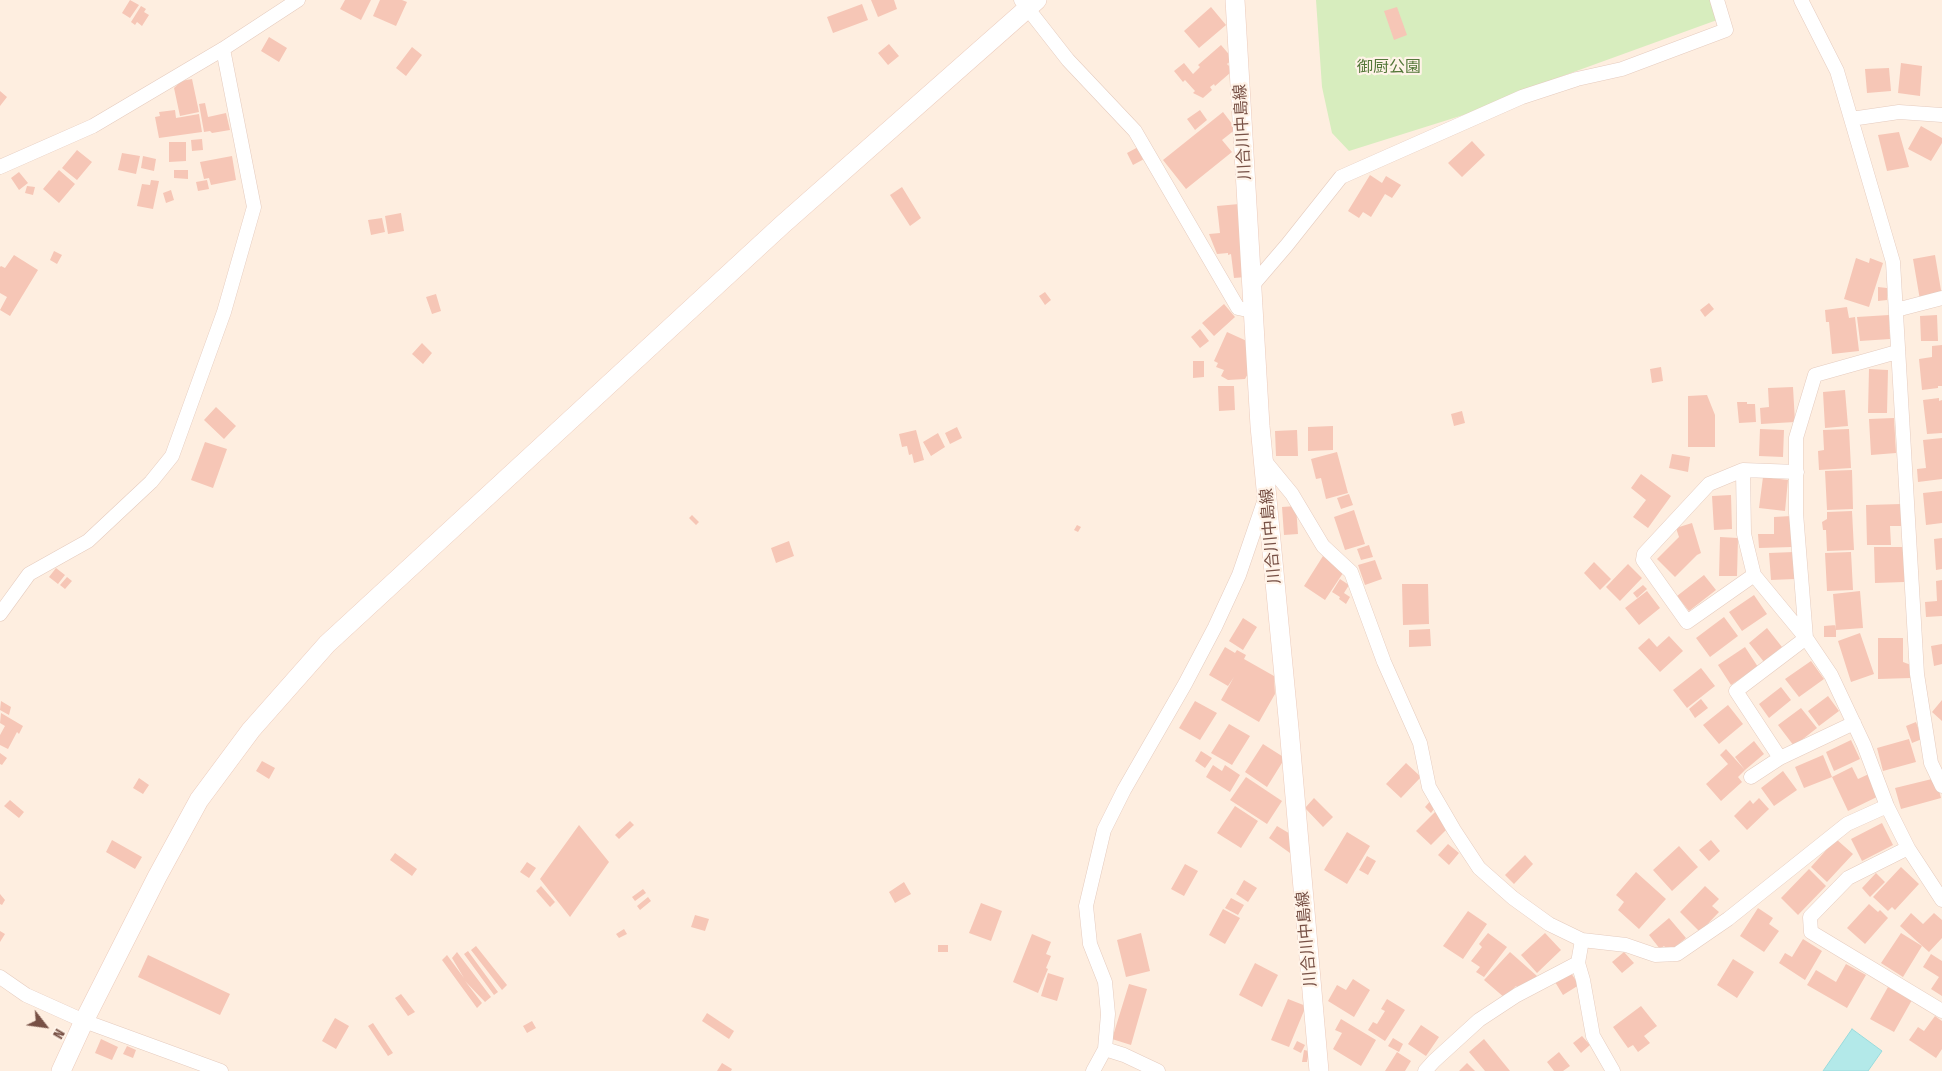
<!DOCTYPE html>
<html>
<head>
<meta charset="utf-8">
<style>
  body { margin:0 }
  #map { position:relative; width:1942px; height:1071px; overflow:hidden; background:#feeee0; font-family:"Fira Sans Condensed",sans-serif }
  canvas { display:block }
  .north { position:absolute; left:20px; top:1001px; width:50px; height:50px; -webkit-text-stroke:4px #fff3e8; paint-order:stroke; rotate:120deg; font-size:14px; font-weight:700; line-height:20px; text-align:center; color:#775045 }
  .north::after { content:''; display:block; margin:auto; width:18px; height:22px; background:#775045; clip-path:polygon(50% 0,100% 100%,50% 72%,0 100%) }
</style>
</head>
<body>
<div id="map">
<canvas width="1942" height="1071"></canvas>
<div class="north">N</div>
</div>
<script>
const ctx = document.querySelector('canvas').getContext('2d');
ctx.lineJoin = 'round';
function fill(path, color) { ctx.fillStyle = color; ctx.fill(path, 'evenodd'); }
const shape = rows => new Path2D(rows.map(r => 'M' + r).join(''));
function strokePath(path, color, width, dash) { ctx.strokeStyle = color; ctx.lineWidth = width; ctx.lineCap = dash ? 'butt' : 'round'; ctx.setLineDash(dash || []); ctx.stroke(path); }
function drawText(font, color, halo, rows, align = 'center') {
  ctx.font = font + ' "Fira Sans Condensed","Noto Sans JP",sans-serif'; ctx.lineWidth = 4.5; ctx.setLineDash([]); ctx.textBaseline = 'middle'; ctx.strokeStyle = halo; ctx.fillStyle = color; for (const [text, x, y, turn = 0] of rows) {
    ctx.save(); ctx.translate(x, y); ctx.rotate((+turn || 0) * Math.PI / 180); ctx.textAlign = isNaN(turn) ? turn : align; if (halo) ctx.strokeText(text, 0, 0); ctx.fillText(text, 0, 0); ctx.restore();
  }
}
fill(shape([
  [1316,0,1710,0,1717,20,1513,94,1473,112,1349,151,1332,133,1322,87]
]), '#d7edbe');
const water = shape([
  [1852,1029,1882,1051,1868,1071,1823,1071,1852,1029]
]);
fill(water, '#b3e9e9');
strokePath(water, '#99dbdc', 1);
fill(shape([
  [130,0,139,5,130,18,122,13],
  [345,0,371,0,361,20,340,9],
  [380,0,402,0,407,2,396,26,373,16],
  [871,0,894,0,897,9,878,17],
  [862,4,868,20,833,33,827,17],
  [141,6,146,9,144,12,149,15,142,26,137,22,135,25,131,22],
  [1211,7,1226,25,1199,48,1184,31],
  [1397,7,1407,35,1394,40,1384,11],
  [269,37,287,48,279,62,261,51],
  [889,44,899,56,888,65,878,53],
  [1221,45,1233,59,1227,64,1231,68,1230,73,1215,86,1214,84,1210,87,1212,90,1203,98,1193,93,1195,91,1185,80,1183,82,1174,71,1184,63,1193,74,1200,67,1198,65],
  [412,47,422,55,406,76,396,68],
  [1901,63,1922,66,1920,96,1898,93],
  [1889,68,1891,91,1867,93,1865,69],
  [192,79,199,112,180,116,174,88,181,81],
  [0,91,7,97,0,106],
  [205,103,208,117,226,113,230,130,212,133,210,131,204,132,199,104],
  [175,110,176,118,199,114,202,132,159,138,155,117,160,116,159,112],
  [1200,110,1207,120,1195,130,1187,119],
  [1223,112,1236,129,1222,140,1232,152,1186,189,1163,160],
  [1921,126,1942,138,1942,143,1931,161,1908,149],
  [1899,132,1909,167,1887,171,1878,135],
  [202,139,203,150,192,151,191,140],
  [1472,141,1485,155,1462,177,1448,163],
  [169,142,186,142,186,161,169,162],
  [1140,146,1146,158,1133,165,1127,153],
  [77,150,92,162,77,180,62,168],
  [122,153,140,156,136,174,118,170],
  [143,156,156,159,154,171,141,168],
  [232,156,236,180,211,185,209,178,204,179,200,162],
  [59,170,75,184,59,203,43,189],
  [174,170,188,170,188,179,174,178],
  [19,172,28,183,19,190,11,178],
  [1370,175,1382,183,1386,176,1401,185,1392,198,1385,194,1371,217,1363,212,1359,218,1348,211],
  [151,180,159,181,153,209,137,206,142,184,150,185],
  [207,180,209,189,198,191,196,182],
  [27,186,35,187,33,195,25,193],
  [902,187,921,218,910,226,890,195],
  [171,190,174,200,166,203,163,193],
  [1239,204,1246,277,1234,278,1231,254,1228,255,1228,253,1217,254,1209,234,1220,233,1217,206],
  [401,213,404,231,388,234,385,216],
  [382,218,385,232,371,235,368,220],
  [54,251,62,255,57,264,50,260],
  [14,255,38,270,10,316,0,310,7,297,0,293,0,267,1,266,5,268],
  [1935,255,1942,296,1920,300,1913,259],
  [1856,258,1869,263,1870,258,1883,263,1869,307,1844,299],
  [1878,287,1887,288,1887,300,1878,301],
  [1045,292,1051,300,1045,305,1039,296],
  [436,294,441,311,432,314,426,297],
  [1709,303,1714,309,1705,317,1700,310],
  [1224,304,1235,317,1214,336,1202,323],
  [1847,307,1849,318,1855,317,1859,351,1832,354,1829,322,1826,322,1825,310],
  [1889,315,1890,339,1860,341,1857,317],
  [1937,315,1938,341,1921,341,1920,316],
  [1200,329,1209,341,1200,348,1191,337],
  [1227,332,1249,342,1250,370,1245,379,1228,380,1221,376,1224,370,1216,367,1218,363,1214,361],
  [422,343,432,353,423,364,412,354],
  [1942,345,1942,386,1938,386,1938,388,1922,390,1919,359,1932,357,1932,346],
  [1193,361,1204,361,1204,377,1193,378],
  [1661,367,1663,381,1652,383,1650,369],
  [1869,369,1888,370,1887,413,1868,413],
  [1218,386,1234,386,1235,410,1219,411],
  [1793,387,1795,422,1761,424,1760,408,1769,407,1768,388],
  [1845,390,1848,426,1825,428,1823,392],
  [1707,395,1715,415,1715,447,1688,447,1688,396],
  [1939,398,1939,401,1942,400,1942,433,1927,434,1923,400],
  [1737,402,1747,402,1747,404,1755,404,1756,422,1739,423],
  [216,407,236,426,224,439,204,420],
  [1462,411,1465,423,1454,426,1451,414],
  [1894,418,1896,453,1871,455,1869,419],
  [1333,426,1333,450,1308,451,1308,427],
  [957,427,962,438,950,444,945,433],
  [1760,429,1784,430,1783,457,1759,456],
  [1849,429,1851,468,1819,470,1818,451,1824,450,1823,430],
  [916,430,924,460,914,463,912,454,909,455,907,446,902,447,899,434],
  [1297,430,1298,456,1276,456,1275,431],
  [938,433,945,447,931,456,923,442],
  [1942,438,1942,479,1918,482,1917,469,1926,468,1923,440],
  [205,442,227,449,213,488,191,480],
  [1337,452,1348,493,1326,499,1321,478,1316,479,1311,459],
  [1672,454,1690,457,1688,472,1669,468],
  [1852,470,1853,509,1827,510,1825,471],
  [1641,474,1671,496,1648,528,1633,517,1646,500,1631,488],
  [1763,477,1788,480,1785,511,1759,508],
  [1942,491,1942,523,1926,525,1923,493],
  [1349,494,1353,505,1341,509,1337,498],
  [1731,495,1732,529,1714,530,1712,496],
  [1901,504,1902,526,1890,526,1891,545,1867,545,1866,505],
  [1296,506,1298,534,1284,535,1282,507],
  [1354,510,1365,544,1345,550,1334,517],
  [1852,511,1854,550,1827,551,1826,530,1823,530,1822,522,1827,519,1827,512],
  [692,515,699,522,696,525,689,518],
  [1791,516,1792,547,1759,548,1758,534,1774,534,1774,517],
  [1692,523,1701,553,1697,555,1675,577,1657,559,1679,537,1676,528],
  [1077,525,1081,527,1078,532,1074,530],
  [1720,537,1738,538,1737,576,1719,576],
  [1942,538,1942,569,1936,570,1934,539],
  [789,541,794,556,776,563,771,548],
  [1369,545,1373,557,1361,560,1357,549],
  [1874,547,1904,547,1904,582,1875,583],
  [1794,552,1795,579,1771,580,1769,553],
  [1851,552,1853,590,1827,591,1825,553],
  [1323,556,1345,570,1325,600,1304,586],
  [1375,560,1382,579,1365,585,1358,565],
  [1594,562,1611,579,1600,590,1584,573],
  [1628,564,1642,578,1620,601,1606,587],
  [56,568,65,575,58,584,49,577],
  [1704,575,1716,590,1689,611,1677,596],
  [67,577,72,581,65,589,60,585],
  [1340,579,1349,585,1344,593,1350,597,1346,604,1339,599,1340,597,1332,592],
  [1942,580,1942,616,1926,617,1925,602,1937,601,1936,581],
  [1402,584,1428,584,1429,624,1403,625],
  [1643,585,1647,589,1637,598,1633,593],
  [1647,591,1660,608,1639,625,1625,608],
  [1860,591,1863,628,1836,630,1833,594],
  [1754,595,1767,614,1742,631,1729,612],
  [1724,617,1738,636,1710,657,1696,638],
  [1243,618,1257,627,1243,650,1229,641],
  [1836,625,1836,637,1824,637,1824,626],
  [1767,628,1782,647,1764,662,1749,643],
  [1430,629,1431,646,1409,647,1409,630],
  [1860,633,1874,674,1851,682,1838,641],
  [1669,636,1683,651,1660,672,1638,648,1649,638,1657,647],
  [1878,638,1903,638,1903,662,1911,665,1911,678,1878,679],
  [1942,644,1942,664,1934,666,1931,646],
  [1225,647,1235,653,1237,650,1246,655,1244,659,1274,676,1275,694,1259,722,1221,700,1234,677,1228,686,1209,675],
  [1745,647,1758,667,1731,685,1718,665],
  [1811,661,1824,679,1799,697,1785,679],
  [1701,668,1715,686,1687,708,1673,690],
  [1781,687,1791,700,1769,718,1759,704],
  [1828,696,1839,711,1819,726,1808,711],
  [1701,699,1708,708,1695,718,1689,709],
  [1942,700,1942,721,1932,712],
  [1,701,11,707,9,715,0,710],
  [1195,701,1217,713,1200,740,1179,728],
  [1728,705,1743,724,1719,744,1703,725],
  [1801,708,1817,728,1794,746,1778,725],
  [1,713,23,726,19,734,17,732,8,749,0,745,0,735,5,726,0,723],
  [1916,722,1922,739,1912,743,1906,726],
  [1229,724,1250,736,1232,765,1211,753],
  [1909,739,1916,762,1883,771,1877,748],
  [1851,740,1860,759,1834,771,1826,752],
  [1754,741,1764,754,1745,770,1735,757],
  [1263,744,1285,758,1267,787,1245,772],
  [1726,749,1745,770,1738,777,1742,782,1721,801,1706,784,1728,764,1720,755],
  [1201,751,1212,758,1205,768,1195,761],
  [0,753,7,758,2,765,0,764],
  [1823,755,1832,777,1804,788,1795,767],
  [262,761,275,768,269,779,256,771],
  [1406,763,1421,777,1401,798,1386,784],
  [1213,765,1222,771,1225,765,1240,775,1230,792,1206,777],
  [1852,767,1858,779,1871,773,1881,795,1848,811,1832,777],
  [1783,771,1797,790,1774,806,1761,788],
  [1246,777,1282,801,1267,824,1230,800],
  [139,778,149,785,143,794,133,788],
  [1936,778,1941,798,1901,809,1895,788],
  [1314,798,1333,817,1323,827,1305,808],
  [1759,798,1769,809,1747,830,1734,816,1750,800,1753,804],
  [1432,799,1438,804,1431,813,1425,807],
  [10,800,24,812,19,818,4,806],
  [1235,806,1258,821,1241,848,1217,833],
  [1435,812,1450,826,1431,845,1416,831],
  [630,821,634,825,619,839,615,835],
  [1882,823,1893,845,1862,861,1851,839],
  [579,825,609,862,570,917,540,879],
  [1277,826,1292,835,1290,853,1269,838],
  [1347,832,1370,846,1347,884,1324,870],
  [1836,839,1853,854,1827,882,1811,867],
  [112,840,142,857,135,869,106,852],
  [1711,840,1720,851,1709,861,1699,850],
  [1448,844,1459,853,1449,865,1438,855],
  [1679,846,1698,867,1672,891,1653,870],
  [395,853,417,869,412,876,390,860],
  [1525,855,1533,864,1514,884,1505,875],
  [1367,856,1376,861,1368,875,1359,870],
  [527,862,536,868,529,878,520,872],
  [1185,864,1198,871,1184,896,1171,889],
  [1901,867,1919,884,1895,910,1892,907,1888,911,1873,897],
  [1809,869,1826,886,1798,915,1781,898],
  [1636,872,1666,899,1639,929,1618,910,1624,902,1616,895],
  [1876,873,1885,882,1870,897,1862,888],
  [1244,880,1257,888,1248,902,1236,894],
  [904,882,911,894,895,903,889,892],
  [541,886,555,902,550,907,536,891],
  [1705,886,1719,899,1712,906,1719,912,1700,932,1680,912],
  [643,889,646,893,635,901,632,897],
  [0,894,5,900,2,905,0,904],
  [648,897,651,901,640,910,637,906],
  [1231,898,1244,905,1238,915,1225,908],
  [981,903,1002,911,991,941,969,933],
  [1869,904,1878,912,1880,910,1888,918,1865,944,1847,928],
  [1758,908,1773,918,1769,924,1779,931,1764,952,1740,936],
  [1223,909,1240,918,1225,944,1209,935],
  [1468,911,1487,924,1463,959,1443,946],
  [1911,913,1923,924,1934,913,1942,920,1942,938,1929,952,1900,926],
  [695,915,709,919,705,931,691,927],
  [1669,918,1686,938,1669,952,1664,946,1660,949,1649,935],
  [624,929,627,934,619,938,616,934],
  [0,931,5,934,0,942],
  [1141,933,1150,971,1126,977,1117,940],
  [1488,933,1507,947,1484,977,1476,972,1480,967,1471,961,1482,947,1479,944],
  [1545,933,1561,950,1537,973,1521,955],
  [1901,933,1922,946,1903,977,1881,963],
  [1032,934,1051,942,1046,954,1051,956,1046,968,1048,969,1038,993,1013,982],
  [1803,939,1822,951,1805,980,1779,963,1785,953,1792,957],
  [938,945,948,945,948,952,938,952],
  [476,946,507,985,502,990,471,950],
  [468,951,498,992,494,995,464,954],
  [457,952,491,997,485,1002,465,981,482,1003,477,1008,442,960,447,955,464,978,452,958],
  [1510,952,1537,976,1532,982,1519,989,1516,986,1505,998,1484,980],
  [1624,952,1634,963,1622,973,1612,962],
  [1931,954,1942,961,1942,996,1931,989,1939,977,1923,967],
  [148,955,230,994,220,1015,138,977],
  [1733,959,1754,972,1737,998,1717,985],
  [1255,963,1278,975,1262,1007,1239,995],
  [1846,964,1866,975,1847,1008,1807,985,1816,970,1836,982],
  [1048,973,1064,978,1057,1001,1041,996],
  [1571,973,1579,985,1563,995,1555,982],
  [1353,979,1370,990,1354,1017,1328,1001,1337,985,1346,990],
  [1129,984,1147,989,1131,1045,1112,1039],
  [1888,987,1912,1000,1894,1032,1870,1019],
  [401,994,415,1012,408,1016,395,998],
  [1288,999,1306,1006,1289,1047,1271,1040],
  [1387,999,1405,1010,1385,1041,1368,1030,1373,1022,1377,1024,1385,1011,1381,1009],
  [1641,1006,1657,1026,1644,1036,1650,1043,1638,1052,1633,1045,1628,1048,1613,1027],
  [707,1013,734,1031,729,1039,702,1021],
  [1935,1016,1942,1021,1942,1049,1936,1058,1909,1040,1918,1027,1924,1031],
  [335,1018,349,1026,336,1049,322,1041],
  [1341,1019,1376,1040,1361,1066,1333,1049,1342,1033,1335,1030],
  [532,1021,536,1028,527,1033,523,1026],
  [373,1023,393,1053,388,1056,368,1026],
  [1421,1025,1439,1037,1426,1056,1408,1044],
  [1582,1036,1590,1045,1581,1053,1573,1043],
  [1393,1038,1403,1044,1399,1052,1388,1046],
  [101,1039,118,1047,112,1060,95,1053],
  [1484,1039,1510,1071,1485,1071,1469,1052],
  [1297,1041,1305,1045,1301,1053,1293,1049],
  [127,1046,136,1050,133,1058,123,1054],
  [1304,1050,1309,1051,1307,1062,1302,1062],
  [1397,1052,1411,1061,1405,1071,1385,1071],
  [1559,1052,1570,1066,1563,1071,1554,1071,1547,1062],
  [722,1063,732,1069,731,1071,717,1071],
  [1467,1063,1475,1071,1459,1071]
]), '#f6c6b6');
const street = shape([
  [1021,0,1068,60,1135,131,1238,308,1252,311],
  [1801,0,1837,71,1893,262,1917,674,1931,763,1942,786],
  [1851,119,1899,112,1942,115],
  [0,167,93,126,223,49,298,0],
  [1251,287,1287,245,1341,177,1522,97,1577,79,1622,69,1726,30,1717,0],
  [1896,310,1942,298],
  [1264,460,1292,494,1323,546,1351,572,1384,662,1420,743,1429,787,1454,830,1479,868,1513,898,1549,924,1582,940],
  [1743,470,1744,534,1754,575,1806,638],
  [1754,575,1687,622,1643,560,1644,554,1709,484,1743,470,1797,472],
  [0,614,29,574,88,541,151,482,172,456,224,312,254,207,223,49],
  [1806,638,1796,513,1796,438,1815,375,1897,352],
  [1780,758,1736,691,1806,638,1831,675,1864,745,1887,806,1908,848,1942,900],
  [1751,777,1780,758,1854,723],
  [1908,848,1848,878,1810,917,1811,932,1942,1011],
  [0,977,26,995,84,1021,221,1071],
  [1105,1049,1124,1055,1158,1071],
  [1093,1071,1105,1049,1108,1014,1105,982,1090,944,1086,906,1104,830,1124,790,1185,684,1215,627,1239,575,1265,499],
  [1425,1071,1434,1061,1479,1020,1517,995,1578,963],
  [1613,1071,1593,1036,1583,980,1578,963,1582,940,1626,945,1655,955,1677,954,1728,919,1847,824,1887,806]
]);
const secondary = shape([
  [1235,0,1260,426,1289,728,1319,1071],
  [61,1071,84,1021,157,877,199,800,251,730,327,644,782,225,1037,0]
]);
strokePath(street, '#e5cbbe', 15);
strokePath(secondary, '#ebcabb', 20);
strokePath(street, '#fff', 14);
strokePath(secondary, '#fff', 19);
drawText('16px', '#55783a', '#fff3e8', [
  ["御厨公園",1389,68]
]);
drawText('16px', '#775045', '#fff3e8', [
  ["川合川中島線",1243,132,-93],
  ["川合川中島線",1271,536,-95],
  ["川合川中島線",1307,939,-95]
]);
</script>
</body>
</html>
